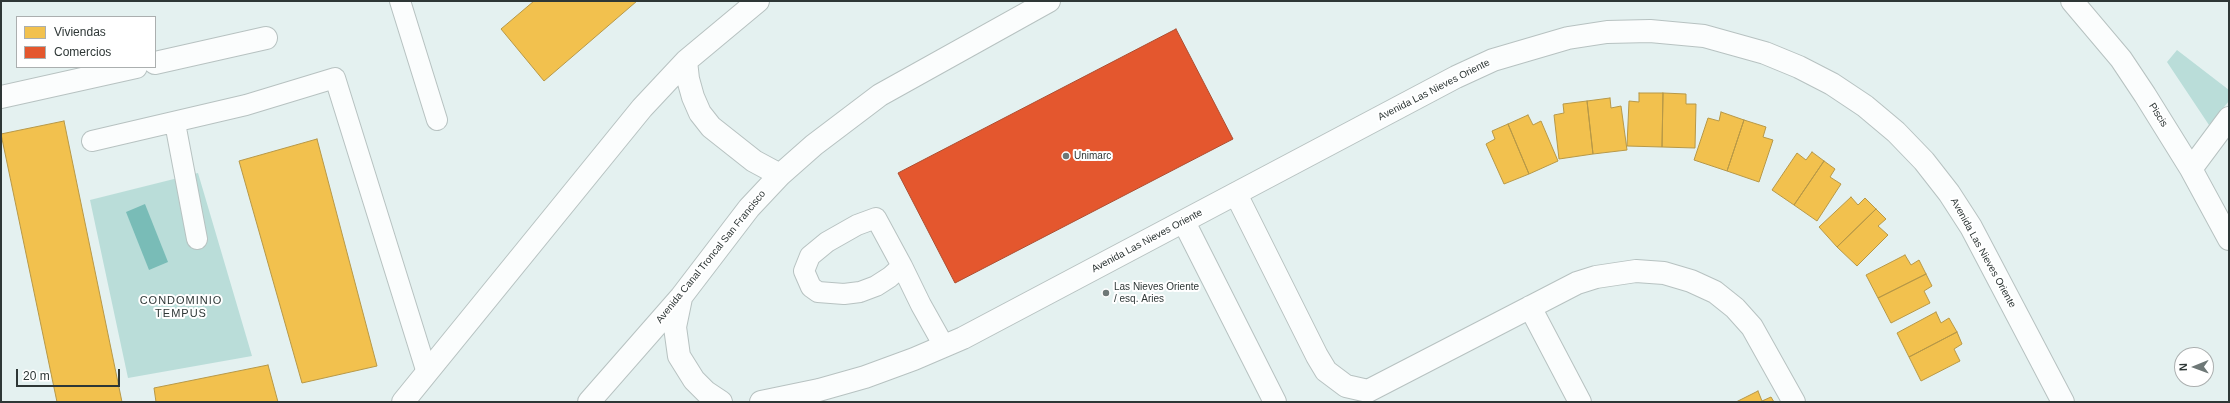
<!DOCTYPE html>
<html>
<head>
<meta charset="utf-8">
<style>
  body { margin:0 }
  #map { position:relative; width:2230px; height:403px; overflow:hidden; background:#e4f1f0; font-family:Helvetica,sans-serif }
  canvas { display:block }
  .frame { position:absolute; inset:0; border:2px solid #2e3736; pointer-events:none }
  .legend { position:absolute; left:16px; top:16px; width:140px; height:52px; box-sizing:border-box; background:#fff; border:1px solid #abafaf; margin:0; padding:5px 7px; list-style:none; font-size:12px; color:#2e3736 }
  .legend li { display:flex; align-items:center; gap:8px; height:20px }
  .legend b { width:20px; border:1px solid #abafaf }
  .north { position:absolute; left:2174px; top:347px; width:40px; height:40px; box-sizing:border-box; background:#fff; border:1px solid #abafaf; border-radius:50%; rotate:269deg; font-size:11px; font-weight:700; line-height:16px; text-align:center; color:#2e3736 }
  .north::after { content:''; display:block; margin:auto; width:14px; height:18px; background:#6e7877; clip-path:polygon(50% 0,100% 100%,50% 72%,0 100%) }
  .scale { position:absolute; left:16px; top:369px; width:104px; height:18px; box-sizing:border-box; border:2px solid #2e3736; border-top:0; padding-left:5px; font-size:12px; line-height:14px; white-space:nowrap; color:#2e3736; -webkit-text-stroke:3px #fff; paint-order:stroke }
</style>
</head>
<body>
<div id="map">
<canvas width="2230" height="403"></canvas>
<div class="frame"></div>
<ul class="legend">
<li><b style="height:11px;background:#f2c14e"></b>Viviendas</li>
<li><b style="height:11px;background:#e4572e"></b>Comercios</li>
</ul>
<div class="north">N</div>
<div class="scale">20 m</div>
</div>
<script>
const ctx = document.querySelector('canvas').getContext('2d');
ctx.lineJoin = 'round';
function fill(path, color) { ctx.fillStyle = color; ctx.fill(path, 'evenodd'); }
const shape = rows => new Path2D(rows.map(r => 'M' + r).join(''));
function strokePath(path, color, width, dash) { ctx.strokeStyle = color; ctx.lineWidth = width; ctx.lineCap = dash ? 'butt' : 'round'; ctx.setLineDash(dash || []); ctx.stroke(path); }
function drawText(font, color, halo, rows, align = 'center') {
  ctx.font = font + ' Helvetica,sans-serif'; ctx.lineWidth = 4; ctx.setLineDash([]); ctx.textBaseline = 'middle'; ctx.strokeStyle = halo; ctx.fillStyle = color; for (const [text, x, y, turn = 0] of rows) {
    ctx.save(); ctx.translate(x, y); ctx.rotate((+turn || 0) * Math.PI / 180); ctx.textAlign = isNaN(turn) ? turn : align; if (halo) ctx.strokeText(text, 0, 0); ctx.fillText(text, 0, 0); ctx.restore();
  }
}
fill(shape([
  [2177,50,2229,90,2229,101,2209,125,2167,62],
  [198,173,252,356,128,378,90,200]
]), '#baddd9');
fill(shape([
  [145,204,168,262,149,270,126,212]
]), '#79bcb7');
const homes = shape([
  [534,1,637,1,544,81,501,29,534,1],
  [1639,93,1663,93,1662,147,1627,146,1629,101,1639,102,1639,93],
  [1663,93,1686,94,1686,104,1696,104,1695,148,1662,147,1663,93],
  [1610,98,1611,108,1621,106,1627,150,1593,154,1587,101,1610,98],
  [1587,101,1593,154,1559,159,1554,115,1564,113,1563,104,1587,101],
  [1721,112,1744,120,1727,171,1694,160,1708,118,1719,121,1721,112],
  [1528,115,1533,125,1541,121,1558,161,1529,174,1508,124,1528,115],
  [1744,120,1766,127,1763,137,1773,140,1759,182,1727,171,1744,120],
  [64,121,122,402,57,402,1,134,64,121],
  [1508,124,1529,174,1504,184,1486,144,1495,139,1492,131,1508,124],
  [317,139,377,366,302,383,239,161,317,139],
  [1812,152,1824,161,1794,205,1772,190,1797,153,1806,160,1812,152],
  [1824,161,1835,169,1830,177,1841,184,1817,221,1794,205,1824,161],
  [1851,197,1858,205,1865,198,1876,209,1837,247,1819,227,1851,197],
  [1876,209,1886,219,1878,226,1888,235,1857,266,1837,247,1876,209],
  [1905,255,1911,265,1919,260,1926,274,1878,298,1866,275,1905,255],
  [1926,274,1932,286,1924,291,1930,303,1891,323,1878,298,1926,274],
  [1936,312,1941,323,1949,318,1957,332,1909,357,1897,333,1936,312],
  [1957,332,1962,344,1954,349,1960,361,1921,381,1909,357,1957,332],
  [268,365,278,402,156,402,154,388,268,365],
  [1758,391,1762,401,1771,397,1774,402,1736,402,1758,391]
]);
fill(homes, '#f2c14e');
strokePath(homes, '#b79847', 1);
const shops = shape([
  [1176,29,1233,139,955,283,898,173,1176,29]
]);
fill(shops, '#e4572e');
strokePath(shops, '#ad4d30', 1);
const service = shape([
  [400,1,437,120],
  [175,123,197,239],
  [92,141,246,105,335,78,427,373],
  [902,266,890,277,876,286,860,292,844,294,818,292,811,287,804,271,810,256,827,242,857,225,876,218,902,266,921,305,944,346]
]);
const minor = shape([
  [2072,1,2121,59,2145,95,2191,169,2229,239],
  [155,63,266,38],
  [1,97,136,67],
  [2191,169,2229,118],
  [1236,194,1317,356,1326,371,1346,386,1368,391,1577,283,1596,277,1636,271,1664,273,1691,281,1715,292,1735,308,1752,327,1794,402],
  [1184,222,1275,402],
  [1530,307,1580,402]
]);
const tertiary = shape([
  [686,61,688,79,693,97,700,113,711,127,754,161,780,175],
  [681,298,675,327,679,356,694,380,706,392,721,402],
  [403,402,642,108,686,61,758,1],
  [589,402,681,297,749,208,780,175,814,145,880,95,1049,1],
  [761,402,819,390,865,377,914,359,963,338,1456,77,1493,60,1568,38,1607,32,1650,31,1704,36,1765,53,1799,67,1832,84,1865,106,1896,132,1924,161,1949,193,1971,227,2063,402]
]);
strokePath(service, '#b7c2c1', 22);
strokePath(minor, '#b7c2c1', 24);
strokePath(tertiary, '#b7c2c1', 24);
strokePath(service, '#fbfdfd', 20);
strokePath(minor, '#fbfdfd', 22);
strokePath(tertiary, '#fbfdfd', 22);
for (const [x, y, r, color] of [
  [1066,156,4,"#6e7877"],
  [1106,293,4,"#6e7877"]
]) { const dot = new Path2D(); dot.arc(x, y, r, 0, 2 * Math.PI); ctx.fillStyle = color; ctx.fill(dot); strokePath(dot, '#fff', 1.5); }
drawText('10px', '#2e3736', '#fff', [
  ["Avenida Las Nieves Oriente",1434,90,-27],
  ["Piscis",2158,115,58],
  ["Avenida Las Nieves Oriente",1147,241,-28],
  ["Avenida Las Nieves Oriente",1983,253,61],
  ["Avenida Canal Troncal San Francisco",711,257,-51]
]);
drawText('10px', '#2e3736', '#fff', [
  ["Unimarc",1074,156],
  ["Las Nieves Oriente",1114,287],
  ["/ esq. Aries",1114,299]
], 'left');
ctx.letterSpacing = '1px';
drawText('11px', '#2e3736', '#fff', [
  ["CONDOMINIO",181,301],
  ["TEMPUS",181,314]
]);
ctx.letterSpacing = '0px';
</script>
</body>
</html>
